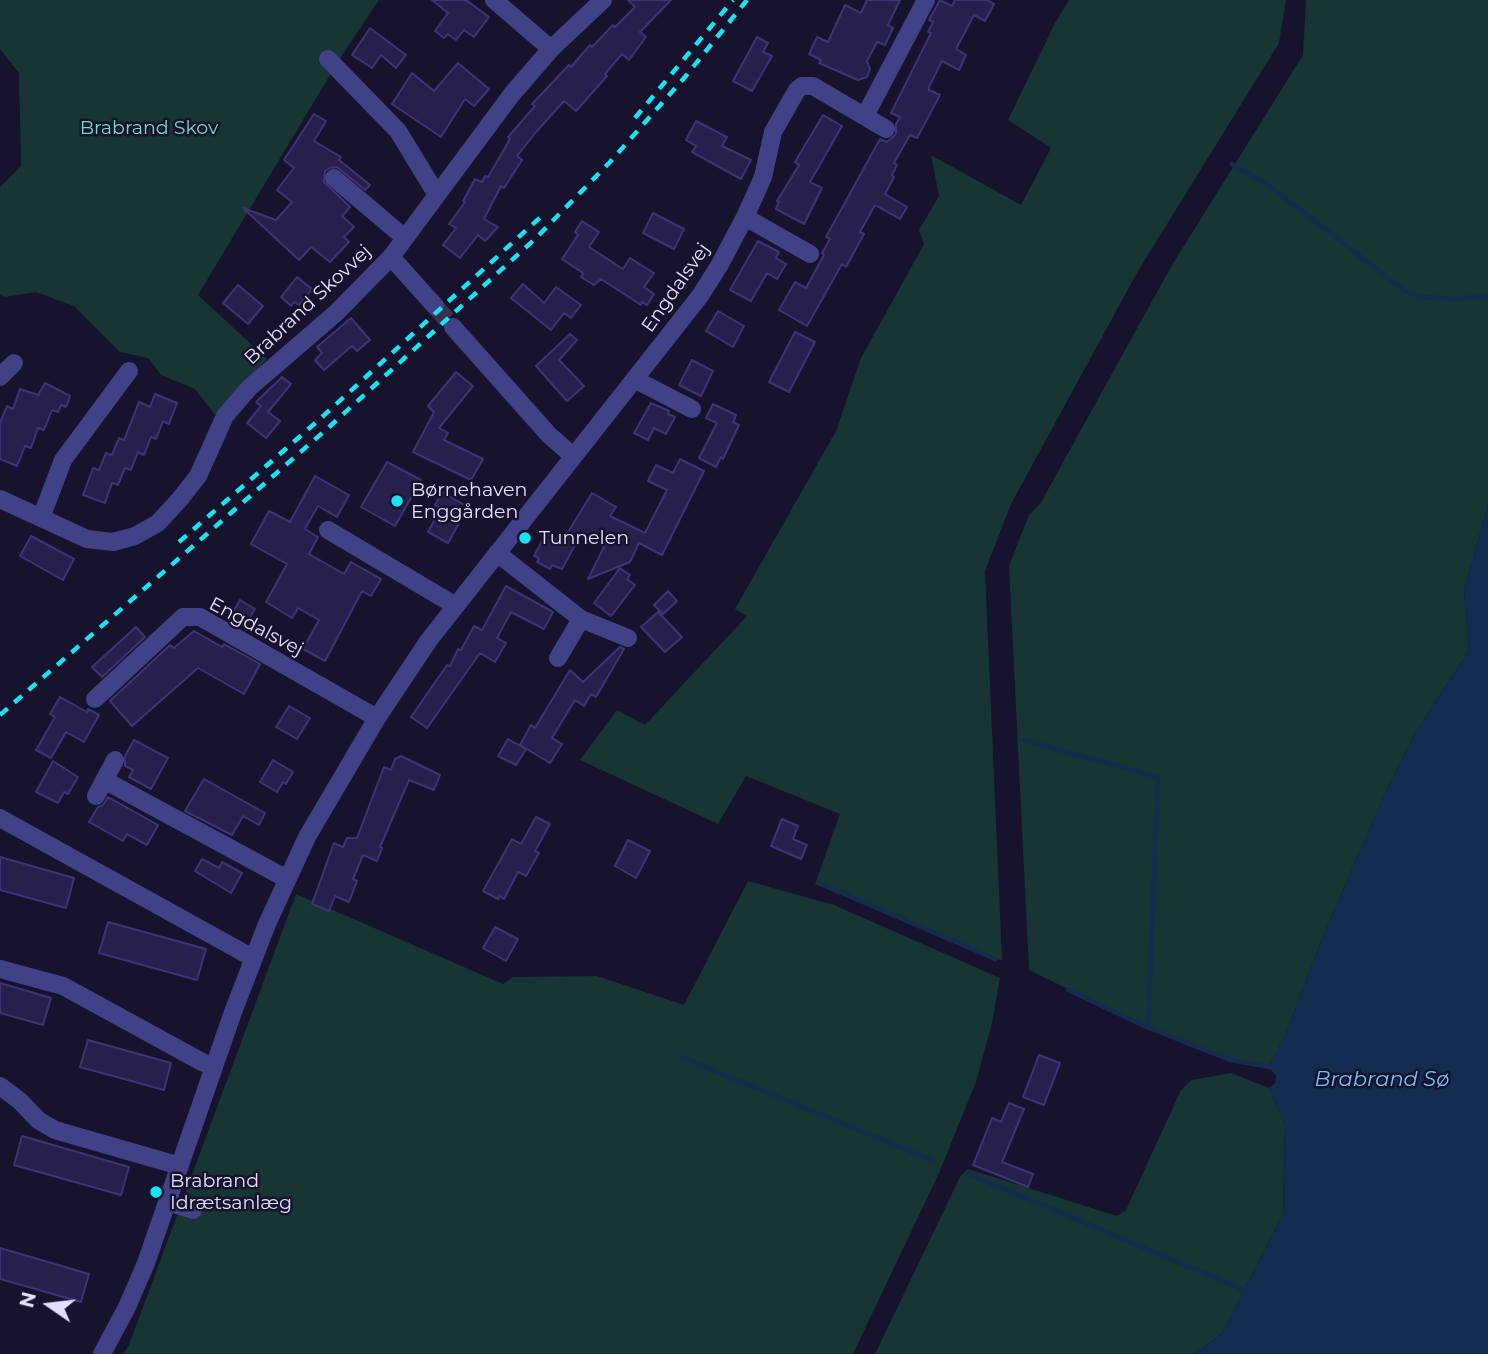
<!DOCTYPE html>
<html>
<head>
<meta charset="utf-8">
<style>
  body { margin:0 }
  #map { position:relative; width:1488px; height:1354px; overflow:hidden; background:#17132c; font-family:Montserrat,sans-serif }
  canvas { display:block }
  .north { position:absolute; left:14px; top:1270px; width:70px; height:70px; -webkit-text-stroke:5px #17132c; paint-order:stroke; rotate:284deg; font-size:19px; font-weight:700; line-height:28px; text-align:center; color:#e2dffd }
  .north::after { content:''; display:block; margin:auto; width:24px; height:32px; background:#e2dffd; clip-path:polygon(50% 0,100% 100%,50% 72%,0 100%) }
</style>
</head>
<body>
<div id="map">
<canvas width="1488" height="1354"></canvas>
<div class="north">N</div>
</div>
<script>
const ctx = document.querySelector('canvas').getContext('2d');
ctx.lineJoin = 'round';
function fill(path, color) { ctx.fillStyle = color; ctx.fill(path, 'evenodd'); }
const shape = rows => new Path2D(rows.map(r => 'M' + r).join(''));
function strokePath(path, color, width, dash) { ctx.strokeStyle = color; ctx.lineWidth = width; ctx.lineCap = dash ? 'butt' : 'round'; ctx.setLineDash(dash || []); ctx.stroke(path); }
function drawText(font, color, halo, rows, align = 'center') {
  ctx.font = font + ' Montserrat,sans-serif'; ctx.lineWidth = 5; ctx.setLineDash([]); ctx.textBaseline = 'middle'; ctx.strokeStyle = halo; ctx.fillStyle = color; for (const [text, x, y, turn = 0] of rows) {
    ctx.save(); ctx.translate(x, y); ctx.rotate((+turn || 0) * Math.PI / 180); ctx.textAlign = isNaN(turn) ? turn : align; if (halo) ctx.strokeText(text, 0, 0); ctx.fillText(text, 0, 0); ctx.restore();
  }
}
fill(shape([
  [0,0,379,0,339,60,198,295,267,359,215,415,195,389,161,375,148,358,120,352,74,306,36,292,5,297,0,295,0,187,21,166,19,73,0,49],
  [1069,0,1286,0,1279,43,1138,271,1011,504,985,571,1002,960,993,959,815,884,840,814,746,776,718,824,580,760,617,710,645,725,747,616,735,609,836,431,861,358,924,244,919,230,939,196,931,155,1021,205,1051,148,1008,120,1055,23],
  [1306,0,1488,0,1488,505,1464,591,1469,650,1417,730,1384,796,1323,936,1286,1033,1269,1067,1230,1060,1148,1028,1029,970,1009,566,1029,515,1040,504,1172,265,1303,55],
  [748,881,834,905,1000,978,992,1023,976,1082,939,1173,853,1354,123,1354,129,1345,296,894,503,984,513,977,597,976,684,1005],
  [1231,1073,1269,1088,1285,1125,1283,1215,1222,1333,1195,1354,875,1354,961,1175,968,1169,1117,1216,1126,1210,1181,1090,1192,1080]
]), '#163533');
fill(shape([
  [1488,505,1488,1354,1195,1354,1222,1333,1283,1215,1285,1125,1269,1088,1275,1083,1276,1076,1269,1067,1286,1033,1323,936,1384,796,1417,730,1469,650,1464,591]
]), '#132c50');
strokePath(shape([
  [1232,164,1271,187,1405,291,1420,297,1454,299,1488,296],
  [1022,740,1158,777,1148,1028],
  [821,884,995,959],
  [1068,990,1144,1026,1230,1060,1269,1067],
  [681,1057,934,1161],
  [969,1174,1244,1290]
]), '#132c50', 4.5);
const building = shape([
  [432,0,466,0,489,17,474,37,464,30,456,40,448,34,444,38,435,31,448,13,432,0],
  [628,0,671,0,640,32,646,37,629,60,622,54,605,74,607,76,576,111,564,101,536,132,517,156,522,160,504,188,501,186,484,219,498,227,485,241,478,235,460,258,443,245,456,228,449,224,465,202,463,201,475,179,482,182,485,176,488,177,510,139,508,137,535,106,532,104,569,65,571,67,590,45,592,47,613,25,615,27,635,7,628,0],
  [867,0,900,0,888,25,893,28,885,45,877,42,867,61,870,69,867,77,858,80,819,63,821,60,809,54,817,37,828,42,845,5,861,13,867,0],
  [940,0,952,6,955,0,987,0,994,4,985,21,974,15,956,49,966,55,959,70,942,61,929,87,929,90,940,95,917,138,910,135,894,163,897,165,892,175,894,177,885,194,907,207,900,219,875,205,860,232,864,234,846,267,842,264,807,326,779,310,795,282,806,288,824,255,822,253,830,239,826,237,880,139,887,142,896,134,896,124,900,117,891,113,931,33,928,32,933,22,929,20,940,0],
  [370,28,406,55,396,68,381,55,372,68,352,55,370,28],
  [757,37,768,43,763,52,772,56,752,91,733,81,757,37],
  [458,63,489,89,474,106,465,99,441,137,392,104,412,73,434,91,458,63],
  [314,114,326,121,314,141,341,157,339,160,370,185,365,190,337,167,330,168,325,171,324,182,350,207,342,216,354,227,344,237,349,242,330,262,311,247,299,260,243,208,276,220,292,202,277,190,294,168,284,160,314,114],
  [823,115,842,126,810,182,822,188,804,224,776,209,779,202,777,201,799,165,795,162,823,115],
  [696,121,727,137,722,146,751,160,741,179,692,152,696,146,686,140,696,121],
  [653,213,684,229,674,249,643,233,653,213],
  [582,221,599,232,589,247,623,269,630,258,654,273,644,287,654,294,647,305,642,302,641,305,601,279,594,285,581,277,583,273,562,259,578,235,575,232,582,221],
  [758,241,779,252,776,258,786,264,777,279,767,273,751,301,730,290,758,241],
  [297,277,312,289,299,305,294,302,291,306,281,297,297,277],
  [523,284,544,303,556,287,581,305,571,318,564,313,551,330,511,298,523,284],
  [238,285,263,306,248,324,223,303,238,285],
  [718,311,744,326,733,347,706,331,718,311],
  [351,318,370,340,357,351,352,346,324,370,315,360,322,353,317,347,351,318],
  [795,332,815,342,789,392,769,382,795,332],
  [570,334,577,340,559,360,584,386,567,401,536,366,570,334],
  [692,360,713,371,701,396,679,385,692,360],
  [456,372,473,386,439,428,448,433,444,440,483,459,471,480,413,452,434,412,428,406,456,372],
  [282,377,291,384,268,412,280,421,266,438,247,423,261,406,256,402,282,377],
  [45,383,70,396,66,407,61,405,58,412,52,410,44,430,38,428,31,448,25,446,17,466,0,459,0,423,7,406,13,409,20,389,38,395,45,383],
  [155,394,177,403,169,424,163,421,156,439,151,437,144,455,138,452,131,470,125,468,118,485,112,483,105,503,83,495,93,468,99,470,106,453,112,455,119,438,124,440,139,402,150,407,155,394],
  [651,403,669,411,668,414,675,417,666,434,654,428,648,440,634,433,651,403],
  [713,404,736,415,733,422,739,425,723,459,721,457,716,467,699,458,717,423,706,418,713,404],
  [680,459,704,471,662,555,639,543,630,562,588,579,604,547,581,534,562,569,552,565,550,569,537,562,539,558,534,556,546,534,562,542,592,493,616,507,610,516,645,533,667,490,648,481,656,465,673,473,680,459],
  [387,462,421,480,395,526,361,507,387,462],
  [315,476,349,495,337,517,318,506,305,529,318,537,309,554,344,574,351,562,381,579,371,596,362,591,325,661,303,649,319,620,298,608,292,618,266,602,287,564,251,544,269,511,290,522,315,476],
  [442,492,468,507,448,543,428,532,441,508,435,505,442,492],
  [31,536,74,559,63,580,20,556,31,536],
  [620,568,630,575,627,579,635,585,611,616,594,603,620,568],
  [506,586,553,612,544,629,511,612,497,638,506,643,495,662,480,653,427,728,411,717,447,665,450,666,458,649,461,650,474,626,482,630,506,586],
  [668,591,677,601,663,614,654,605,668,591],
  [240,600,255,609,245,626,230,617,240,600],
  [658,612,682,637,665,652,641,627,658,612],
  [136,627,145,637,102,677,92,667,136,627],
  [194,631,222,647,224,644,260,664,244,694,198,668,132,726,110,701,170,645,174,648,194,631],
  [620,647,624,649,596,697,591,694,584,706,575,700,552,738,562,744,550,763,520,745,531,725,535,728,570,670,583,682,620,647],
  [60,697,87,712,88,709,99,715,84,742,66,732,51,758,36,750,55,717,50,714,60,697],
  [289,706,310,718,297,739,276,727,289,706],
  [508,739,526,749,516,765,498,756,508,739],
  [134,740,168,758,151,789,129,777,133,770,125,766,125,756,134,740],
  [401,756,440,775,434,790,409,780,380,847,382,848,377,861,363,855,353,879,357,881,349,902,335,896,329,911,312,904,334,843,343,847,347,838,357,838,384,767,391,770,395,759,401,756],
  [273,760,293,772,286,784,283,782,277,792,260,782,273,760],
  [53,761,78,777,68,794,64,792,58,803,36,792,53,761],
  [204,779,265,813,259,825,243,816,232,835,185,811,204,779],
  [108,797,158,825,147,845,127,834,123,841,89,822,98,807,103,805,108,797],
  [536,817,550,824,535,851,539,853,526,876,518,872,504,899,499,896,498,899,483,891,512,839,521,844,536,817],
  [782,819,798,826,793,839,807,845,801,859,771,846,782,819],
  [628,840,650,851,636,878,615,866,628,840],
  [0,857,74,878,66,908,0,890,0,857],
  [202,859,219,868,222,862,242,873,231,893,195,871,202,859],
  [108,922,206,949,197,980,99,953,108,922],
  [495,927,518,939,506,961,483,948,495,927],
  [0,983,51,998,43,1025,0,1013,0,983],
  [88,1040,171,1063,164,1090,80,1067,88,1040],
  [1039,1055,1060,1063,1044,1105,1023,1097,1039,1055],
  [1009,1103,1024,1109,1002,1162,1033,1174,1028,1187,973,1165,992,1118,1001,1122,1009,1103],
  [22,1136,129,1167,121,1195,14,1165,22,1136],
  [0,1248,89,1274,81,1302,0,1279,0,1248]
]);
fill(building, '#27204c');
strokePath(building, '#3e3376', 2);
strokePath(shape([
  [435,306,453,327]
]), '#35324b', 18, [18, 9]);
strokePath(shape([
  [494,0,551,49],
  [328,59,398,131,437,195],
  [865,116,926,0],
  [334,178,405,238],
  [745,217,810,254],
  [391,257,435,306],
  [453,327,549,435,573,456],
  [0,377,14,363],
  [636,380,692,409],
  [0,499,87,539,113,542,135,536,158,523,180,499,198,476,225,416,249,388,336,313,391,257,512,94,551,49,603,0],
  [41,518,63,460,129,371],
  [328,530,456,606],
  [497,553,581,619,558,658],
  [581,619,628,638],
  [95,699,183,617,200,617,377,718],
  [104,780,287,879],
  [96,796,115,760],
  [0,818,253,958],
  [0,969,63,986,202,1062,214,1067],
  [0,1086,20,1101,38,1120,55,1130,180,1166],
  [167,1202,193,1210],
  [102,1354,127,1307,146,1263,233,1012,267,924,307,837,377,718,429,640,700,296,719,266,745,217,763,177,773,132,797,90,802,86,813,86,886,129]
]), '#414188', 18);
strokePath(shape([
  [635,118,733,0],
  [179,542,321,418,546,212],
  [0,715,328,428,536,238,610,162,685,77,747,0]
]), '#16e4f3', 4.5, [10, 9]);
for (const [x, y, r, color] of [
  [397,501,7,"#16e4f3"],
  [525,538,7,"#16e4f3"],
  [156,1192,7,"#16e4f3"]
]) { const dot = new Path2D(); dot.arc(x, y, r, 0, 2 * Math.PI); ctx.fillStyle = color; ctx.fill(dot); strokePath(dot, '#17132c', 2.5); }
drawText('19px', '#6ddbbc', '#17132c', [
  ["Brabrand Skov",149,128]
]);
drawText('19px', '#e2dffd', '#17132c', [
  ["Engdalsvej",676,288,-55],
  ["Brabrand Skovvej",308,305,-43],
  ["Engdalsvej",256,627,28]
]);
drawText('19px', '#e2dffd', '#17132c', [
  ["Børnehaven",411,490],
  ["Enggården",411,512],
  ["Tunnelen",539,538],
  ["Brabrand",170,1181],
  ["Idrætsanlæg",170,1203]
], 'left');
drawText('italic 21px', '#73bff8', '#17132c', [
  ["Brabrand Sø",1382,1080]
]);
</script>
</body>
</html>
